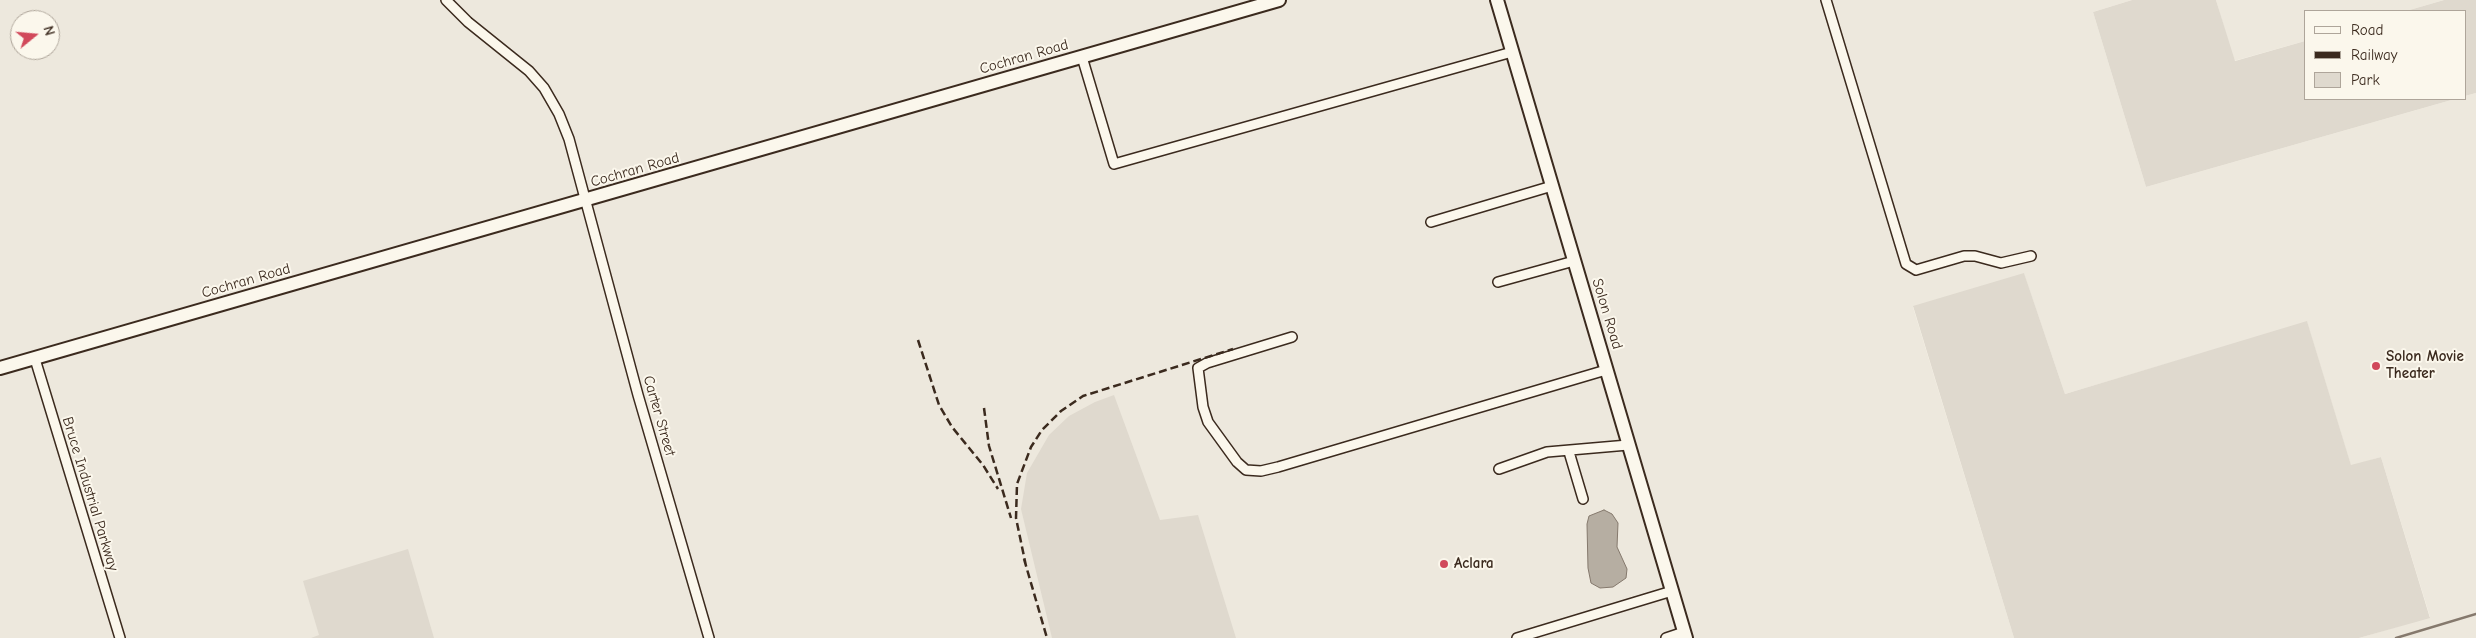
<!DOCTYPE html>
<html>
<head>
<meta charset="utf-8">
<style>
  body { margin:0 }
  #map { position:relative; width:2476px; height:638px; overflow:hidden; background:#fbf7ec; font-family:"Comic Neue",sans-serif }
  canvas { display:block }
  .legend { position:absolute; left:2304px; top:10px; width:162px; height:90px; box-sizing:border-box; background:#fbf7ec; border:1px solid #aea59a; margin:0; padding:6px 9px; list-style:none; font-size:15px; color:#3b2a1e }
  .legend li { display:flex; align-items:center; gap:10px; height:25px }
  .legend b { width:25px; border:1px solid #aea59a }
  .north { position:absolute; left:10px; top:10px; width:50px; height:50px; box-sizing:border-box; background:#fbf7ec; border:1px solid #aea59a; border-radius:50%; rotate:73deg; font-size:14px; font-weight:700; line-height:20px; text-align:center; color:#3b2a1e }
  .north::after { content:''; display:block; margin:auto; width:18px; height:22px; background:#d1495b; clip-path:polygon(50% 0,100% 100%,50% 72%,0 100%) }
</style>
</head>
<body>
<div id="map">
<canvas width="2476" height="638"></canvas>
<ul class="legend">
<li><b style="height:6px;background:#fbf7ec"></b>Road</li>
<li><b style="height:6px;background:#3b2a1e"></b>Railway</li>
<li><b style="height:14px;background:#dfd9ce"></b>Park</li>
</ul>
<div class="north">N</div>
</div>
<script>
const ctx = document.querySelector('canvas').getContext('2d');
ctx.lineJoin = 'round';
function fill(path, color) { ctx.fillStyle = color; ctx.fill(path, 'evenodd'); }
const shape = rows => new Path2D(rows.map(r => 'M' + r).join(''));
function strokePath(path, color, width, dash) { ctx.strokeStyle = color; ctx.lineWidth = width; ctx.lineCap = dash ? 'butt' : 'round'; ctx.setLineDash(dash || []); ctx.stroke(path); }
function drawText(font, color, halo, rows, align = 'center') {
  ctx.font = font + ' "Comic Neue",sans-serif'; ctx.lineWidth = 4; ctx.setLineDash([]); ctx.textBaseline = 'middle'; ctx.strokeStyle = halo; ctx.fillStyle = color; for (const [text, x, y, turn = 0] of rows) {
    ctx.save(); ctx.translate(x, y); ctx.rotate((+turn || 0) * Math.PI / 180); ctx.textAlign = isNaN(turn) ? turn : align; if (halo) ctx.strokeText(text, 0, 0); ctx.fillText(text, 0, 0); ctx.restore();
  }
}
fill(shape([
  [0,0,2132,0,2093,12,2146,187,2455,99,2465,99,2465,96,2476,93,2476,638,2359,638,2430,617,2381,457,2351,466,2307,322,2065,394,2024,274,1913,307,2014,638,0,638],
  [20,20,50,20,50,50,20,50],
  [2216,0,2444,0,2406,11,2305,11,2305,41,2234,61]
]), '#ede8dd');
fill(shape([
  [2132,0,2216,0,2235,61,2305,41,2305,99,2455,99,2146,187,2093,12],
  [2444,0,2476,0,2476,93,2465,96,2465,11,2406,11],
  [2024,273,2065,394,2307,321,2351,465,2381,457,2430,618,2359,638,2014,638,1913,306],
  [1114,395,1160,520,1198,515,1236,638,1052,638,1021,509,1027,473,1049,435,1069,416,1095,402],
  [408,549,434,638,311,638,319,635,303,581]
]), '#dfd9ce');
const water = shape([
  [1604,510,1612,514,1618,523,1617,547,1627,569,1626,578,1613,587,1600,588,1591,583,1588,568,1587,524,1589,516,1604,510]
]);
fill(water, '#b6aea2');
strokePath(water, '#85796d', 1);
strokePath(shape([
  [2396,638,2476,614]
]), '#85796d', 2.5);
const street = shape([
  [446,0,468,22,529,71,544,88,559,114,569,139,638,395,709,638],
  [1826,0,1906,264,1916,270,1964,256,1975,256,2001,263,2031,256],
  [1082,57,1114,164,1512,52],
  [1431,222,1552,186],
  [1498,282,1574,261],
  [1292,337,1207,363,1198,368,1203,407,1208,422,1237,462,1246,470,1261,471,1278,467,1606,370],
  [35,359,120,638],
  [1569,452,1583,499],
  [1499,469,1547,452,1628,445],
  [1517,638,1672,591],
  [1666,638,1684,632]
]);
const secondary = shape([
  [1497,0,1686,638],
  [0,368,1279,0]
]);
strokePath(street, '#3b2a1e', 12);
strokePath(secondary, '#3b2a1e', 16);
strokePath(street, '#fbf7ec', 9);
strokePath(secondary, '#fbf7ec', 12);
strokePath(shape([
  [918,340,939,405,952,427,983,465,998,489],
  [984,408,989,446,1011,518],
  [1024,559,1047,638],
  [1026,566,1016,518,1017,484,1031,447,1042,430,1061,411,1083,396,1233,349]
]), '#3b2a1e', 2.5, [8, 4]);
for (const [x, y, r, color] of [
  [2376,366,5,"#d1495b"],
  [1444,564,5,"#d1495b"]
]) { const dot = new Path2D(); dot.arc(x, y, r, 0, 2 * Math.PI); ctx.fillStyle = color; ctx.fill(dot); strokePath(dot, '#fbf7ec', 2); }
drawText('15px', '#3b2a1e', '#fbf7ec', [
  ["Cochran Road",1024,57,-16],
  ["Cochran Road",635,170,-16],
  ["Cochran Road",246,281,-16],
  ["Solon Road",1607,314,73],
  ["Carter Street",659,416,74],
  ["Bruce Industrial Parkway",90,494,73]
]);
drawText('bold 15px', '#3b2a1e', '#fbf7ec', [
  ["Solon Movie",2386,357],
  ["Theater",2386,374],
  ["Aclara",1454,564]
], 'left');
</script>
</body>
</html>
